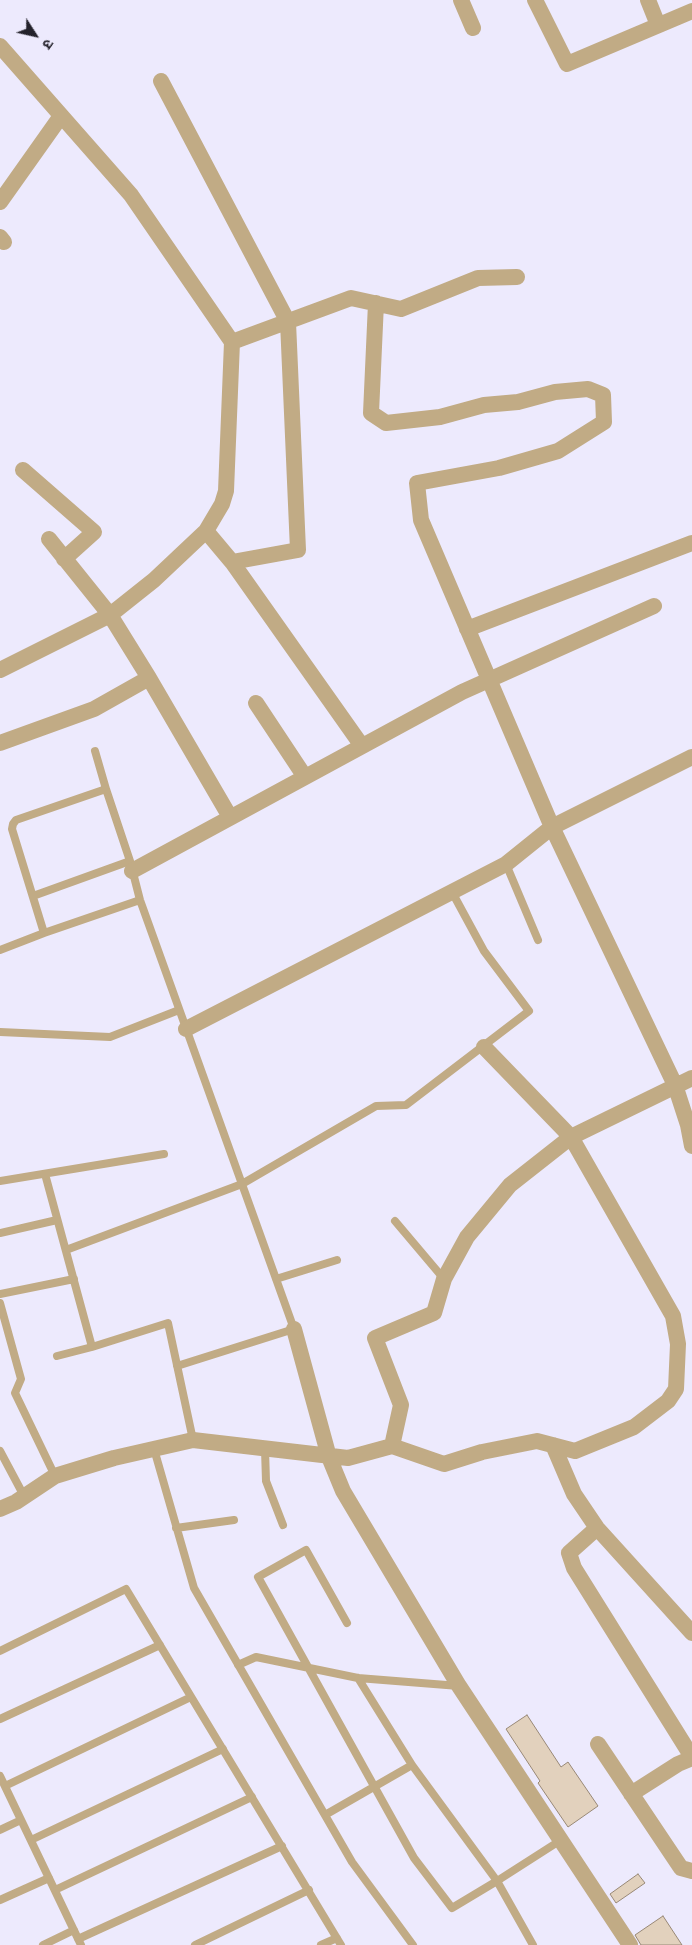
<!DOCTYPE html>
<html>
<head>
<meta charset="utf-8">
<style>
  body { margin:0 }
  #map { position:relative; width:692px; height:1945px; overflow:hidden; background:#edeafd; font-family:"Times New Roman","Noto Sans Devanagari",serif }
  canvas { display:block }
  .north { position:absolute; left:10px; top:10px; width:50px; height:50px; -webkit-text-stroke:4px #edeafd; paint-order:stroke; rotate:125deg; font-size:14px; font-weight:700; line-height:20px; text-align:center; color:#24222b }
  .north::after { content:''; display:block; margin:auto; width:18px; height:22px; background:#24222b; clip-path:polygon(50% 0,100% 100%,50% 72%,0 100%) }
</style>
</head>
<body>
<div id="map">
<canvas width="692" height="1945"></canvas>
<div class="north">उ</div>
</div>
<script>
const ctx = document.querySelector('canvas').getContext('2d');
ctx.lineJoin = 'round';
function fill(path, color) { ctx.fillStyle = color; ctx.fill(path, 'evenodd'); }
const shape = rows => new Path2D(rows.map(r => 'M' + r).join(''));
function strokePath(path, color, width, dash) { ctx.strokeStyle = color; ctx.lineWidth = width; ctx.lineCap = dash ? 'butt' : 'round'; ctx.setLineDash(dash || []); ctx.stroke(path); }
const building = shape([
  [527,1715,561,1767,568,1762,598,1806,568,1827,538,1783,540,1781,506,1729,527,1715],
  [638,1874,645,1883,616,1903,610,1894,638,1874],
  [663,1916,682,1945,641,1945,635,1935,663,1916]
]);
fill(building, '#e2d1bd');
strokePath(building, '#988876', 1);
strokePath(shape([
  [95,751,106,789],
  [506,864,538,940],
  [33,896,130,861],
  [140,900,44,933,12,829,13,824,16,820,106,789,130,861,140,900,294,1329,177,1366],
  [0,950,44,933],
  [0,1032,110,1037,179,1010],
  [45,1174,92,1347],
  [0,1181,164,1154],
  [395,1221,444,1279],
  [0,1233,57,1220],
  [66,1250,242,1184,376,1106,406,1105,529,1011,484,951,452,892],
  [276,1279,337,1260],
  [0,1294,74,1279],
  [0,1303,21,1379,15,1393,55,1476],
  [57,1356,92,1347,168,1323,193,1440],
  [154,1449,194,1588,352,1862,413,1945],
  [265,1449,266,1481,283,1525],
  [0,1451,24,1496],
  [176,1528,234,1520],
  [347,1623,306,1550,258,1577,414,1858,452,1908,497,1881,412,1765,358,1678],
  [0,1651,126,1589,341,1945],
  [238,1665,256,1657,358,1678,459,1686],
  [0,1719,160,1645],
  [0,1776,81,1945],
  [5,1786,191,1697],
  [325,1815,412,1765],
  [0,1830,21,1820],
  [31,1840,223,1749],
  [55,1890,252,1797],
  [0,1900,49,1878],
  [78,1939,282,1846],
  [43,1945,74,1930],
  [195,1945,309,1890],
  [321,1945,337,1938],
  [533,1945,497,1881,561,1840]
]), '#c1ab85', 8);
strokePath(shape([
  [461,0,473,28],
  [535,0,567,64,692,11],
  [648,0,658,25],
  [0,46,131,195,232,342,351,298,401,309,478,278,517,277],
  [161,81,288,322,298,550,232,562,206,531],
  [0,202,61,116],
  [0,237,4,242],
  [376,303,371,413,386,423,440,417,484,405,518,402,555,392,588,389,603,395,604,422,558,451,499,468,417,483,421,520,552,827,675,1085,688,1125,692,1146],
  [23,470,94,532,64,559],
  [49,539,110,615,149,678,230,817],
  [232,562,362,746],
  [467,629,692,543],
  [0,670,110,615,154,580,206,531,222,504,226,491,232,342],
  [256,703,305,777],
  [0,743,94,709,149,678],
  [132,871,462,692,654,606],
  [186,1029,506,864,552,827,692,757],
  [294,1329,329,1457,343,1491,459,1686,630,1945],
  [553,1445,574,1494,597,1528,692,1633],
  [392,1446,401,1405,375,1338,434,1313,444,1279,467,1237,510,1185,571,1137,692,1078],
  [0,1509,16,1502,55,1476,114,1458,193,1440,348,1458,392,1446,444,1464,482,1452,537,1441,575,1451,634,1427,668,1401,676,1389,678,1344,673,1316,571,1137,484,1047],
  [597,1528,569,1553,574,1568,692,1757],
  [598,1744,681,1868,692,1871],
  [631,1794,678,1764,692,1758]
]), '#c1ab85', 16);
</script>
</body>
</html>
